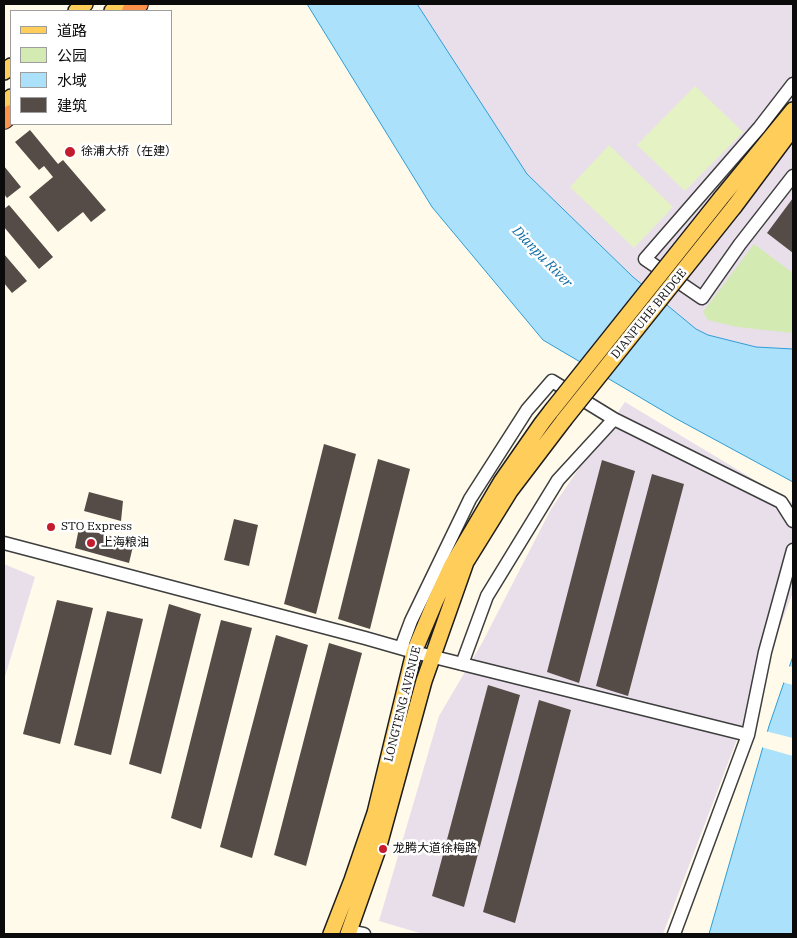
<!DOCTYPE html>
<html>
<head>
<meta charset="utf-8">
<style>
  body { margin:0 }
  #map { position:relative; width:797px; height:938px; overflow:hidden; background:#fffaea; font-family:"IBM Plex Serif","Noto Sans SC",serif }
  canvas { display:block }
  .frame { position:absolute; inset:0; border:5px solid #0b0b0b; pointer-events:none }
  .legend { position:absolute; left:10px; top:10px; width:162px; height:115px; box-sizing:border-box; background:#fff; border:1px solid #9d9d9d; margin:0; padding:6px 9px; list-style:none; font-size:15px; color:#0b0b0b }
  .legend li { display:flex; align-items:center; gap:10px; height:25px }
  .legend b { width:25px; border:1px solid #9d9d9d }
</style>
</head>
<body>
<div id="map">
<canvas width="797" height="938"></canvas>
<div class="frame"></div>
<ul class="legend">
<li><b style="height:6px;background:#ffcd5a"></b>道路</li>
<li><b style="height:14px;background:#d3ebb2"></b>公园</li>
<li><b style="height:14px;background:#abe1fa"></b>水域</li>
<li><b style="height:14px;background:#554c47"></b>建筑</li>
</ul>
</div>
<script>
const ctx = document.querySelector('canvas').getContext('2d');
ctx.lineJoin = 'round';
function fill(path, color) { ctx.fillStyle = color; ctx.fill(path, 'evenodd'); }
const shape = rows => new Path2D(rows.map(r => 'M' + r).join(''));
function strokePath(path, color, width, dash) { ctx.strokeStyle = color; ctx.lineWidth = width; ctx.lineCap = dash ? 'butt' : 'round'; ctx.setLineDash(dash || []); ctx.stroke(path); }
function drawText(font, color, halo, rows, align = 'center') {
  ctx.font = font + ' "IBM Plex Serif","Noto Sans SC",serif'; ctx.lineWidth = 5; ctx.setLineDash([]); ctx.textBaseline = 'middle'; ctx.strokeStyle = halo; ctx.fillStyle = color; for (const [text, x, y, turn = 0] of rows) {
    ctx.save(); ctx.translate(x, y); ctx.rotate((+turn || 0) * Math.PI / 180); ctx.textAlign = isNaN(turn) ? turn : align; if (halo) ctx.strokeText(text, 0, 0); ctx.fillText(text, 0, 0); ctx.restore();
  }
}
fill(shape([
  [417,4,793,4,793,349,756,347,708,335,696,329,633,277,527,174],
  [625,402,793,503,793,592,663,934,423,934,379,921,439,716,482,643,551,509],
  [4,564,35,577,4,680]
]), '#e9dfeb');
fill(shape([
  [754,244,793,273,793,333,737,327,708,320,703,312]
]), '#d3ebb2');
fill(shape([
  [695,86,743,132,685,191,637,145],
  [609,145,673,207,634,248,570,187]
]), '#e5f2c4');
const water = shape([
  [307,4,417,4,527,174,633,277,696,329,708,335,756,347,793,349,793,482,675,418,543,340,432,207,307,4],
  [793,656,793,934,709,934,769,726,793,656]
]);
fill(water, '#abe1fa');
strokePath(water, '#2e9cd5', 1);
fill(shape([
  [787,666,793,667,793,685,782,682],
  [765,731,793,738,793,756,761,747]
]), '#fffaea');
fill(shape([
  [30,130,58,164,63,160,106,210,91,222,83,212,58,232,29,197,53,177,44,166,39,170,15,142],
  [4,166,21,187,7,198,4,194],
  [793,198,793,253,767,233],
  [9,205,53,257,39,269,4,227,4,209],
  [4,254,27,281,12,293,4,283],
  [324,444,356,454,316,614,284,604],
  [378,459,410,469,370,629,338,619],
  [602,460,635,471,579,683,547,672],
  [652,474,684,484,628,696,596,686],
  [89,492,123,501,121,521,84,511],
  [234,519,258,525,249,566,224,560],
  [79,528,134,542,129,563,75,548],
  [57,600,93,608,60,744,23,734],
  [169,604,201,614,161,774,129,764],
  [107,611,143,619,111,755,74,745],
  [221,620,252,628,201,829,171,818],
  [276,635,308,645,252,858,220,847],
  [329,643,362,653,306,866,274,855],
  [488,685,520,695,464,907,432,896],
  [539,700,571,710,515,923,483,912]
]), '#554c47');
const minor = shape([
  [793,84,759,128,645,259,702,298,740,244,793,176],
  [4,543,365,638,414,652,748,735],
  [401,648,411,621,470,499,527,410,552,381,614,419],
  [462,664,487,596,558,480,614,419,781,502,793,521],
  [350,931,364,934],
  [674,934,748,735,765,652,793,550]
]);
const major = shape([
  [76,11,85,4],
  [112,11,121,4],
  [4,72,11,66],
  [4,104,11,97],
  [721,198,793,110],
  [734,207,793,128],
  [331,934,352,880,375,813,414,652,435,602,452,565,501,482,542,423,552,410],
  [348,934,378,849,424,681,466,562,510,491,564,420]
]);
const highway = shape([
  [131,11,139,4],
  [4,120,11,114]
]);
strokePath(minor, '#3e3e3e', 15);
strokePath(major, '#1c1c1c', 18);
strokePath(highway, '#1c1c1c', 20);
strokePath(minor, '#fff', 12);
strokePath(major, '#ffcd5a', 15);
strokePath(highway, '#fd914a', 18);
const majorBridge = shape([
  [552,410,721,198],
  [564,420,734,207]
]);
strokePath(majorBridge, '#1c1c1c', 18, []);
strokePath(majorBridge, '#ffcd5a', 15);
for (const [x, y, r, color] of [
  [70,152,6,"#c31c2e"],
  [51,527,5,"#c31c2e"],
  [91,543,5,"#c31c2e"],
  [383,849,5,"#c31c2e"]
]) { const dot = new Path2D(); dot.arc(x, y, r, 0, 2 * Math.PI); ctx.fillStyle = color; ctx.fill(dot); strokePath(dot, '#fff', 2); }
drawText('12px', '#0b0b0b', '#fff', [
  ["徐浦大桥（在建）",81,152],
  ["STO Express",61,527],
  ["上海粮油",101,543],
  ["龙腾大道徐梅路",393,849]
], 'left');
drawText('12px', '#0b0b0b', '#fff', [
  ["DIANPUHE BRIDGE",649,314,-51],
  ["LONGTENG AVENUE",403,704,-76]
]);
drawText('italic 14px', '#0e6ba4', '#fff', [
  ["Dianpu River",542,257,46]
]);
</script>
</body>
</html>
